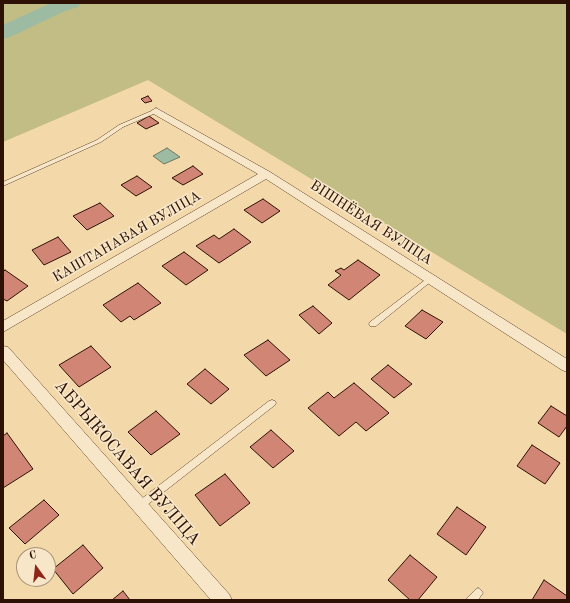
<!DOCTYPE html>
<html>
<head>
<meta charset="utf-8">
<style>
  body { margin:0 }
  #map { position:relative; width:570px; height:603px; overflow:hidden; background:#f3d8a9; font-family:"Old Standard TT",serif }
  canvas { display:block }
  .frame { position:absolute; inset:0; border:4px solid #2c1104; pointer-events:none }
  .north { position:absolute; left:16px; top:547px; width:40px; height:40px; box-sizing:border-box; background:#f7e6c7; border:1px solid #a69179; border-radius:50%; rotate:345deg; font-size:11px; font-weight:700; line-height:16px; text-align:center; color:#2c1104 }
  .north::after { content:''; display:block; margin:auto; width:14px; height:18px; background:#8f2418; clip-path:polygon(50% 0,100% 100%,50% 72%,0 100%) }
</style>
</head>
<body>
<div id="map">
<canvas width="570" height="603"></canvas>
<div class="frame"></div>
<div class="north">С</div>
</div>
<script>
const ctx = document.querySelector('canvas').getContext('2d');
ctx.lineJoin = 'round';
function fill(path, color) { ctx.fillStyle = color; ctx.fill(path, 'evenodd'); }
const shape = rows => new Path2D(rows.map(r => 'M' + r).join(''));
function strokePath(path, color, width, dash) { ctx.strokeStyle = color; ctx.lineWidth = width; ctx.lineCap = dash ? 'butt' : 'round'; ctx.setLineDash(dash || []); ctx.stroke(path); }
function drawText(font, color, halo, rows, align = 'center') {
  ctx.font = font + ' "Old Standard TT",serif'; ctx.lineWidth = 3.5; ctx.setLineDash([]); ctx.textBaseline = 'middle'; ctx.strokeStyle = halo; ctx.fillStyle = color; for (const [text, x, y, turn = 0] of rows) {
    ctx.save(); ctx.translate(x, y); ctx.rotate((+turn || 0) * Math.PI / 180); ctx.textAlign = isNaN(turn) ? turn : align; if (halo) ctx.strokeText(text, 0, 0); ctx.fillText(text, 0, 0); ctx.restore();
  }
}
fill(shape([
  [3,3,567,3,567,334,148,80,3,142]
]), '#c1bd84');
const water = shape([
  [167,148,180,157,164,164,153,156,167,148]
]);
fill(water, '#9dbba3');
strokePath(water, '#707763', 1);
fill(shape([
  [51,3,81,3,78,7,65,11,10,37,3,39,3,25,51,3]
]), '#9dbba3');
const building = shape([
  [148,96,152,101,145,103,141,99,148,96],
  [149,116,159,123,146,129,137,123,149,116],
  [193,166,203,174,183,185,172,178,193,166],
  [137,176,152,187,136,196,121,185,137,176],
  [263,199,280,211,262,223,244,210,263,199],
  [100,203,114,216,87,230,73,216,100,203],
  [234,229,251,242,219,263,196,246,214,235,219,239,234,229],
  [58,237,71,252,44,265,32,250,58,237],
  [184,252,208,270,186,285,162,266,184,252],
  [358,260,380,275,349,300,328,285,341,275,335,271,341,268,344,270,358,260],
  [5,270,28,286,7,301,3,299,3,272,5,270],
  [138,283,161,303,134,320,130,316,121,322,103,305,138,283],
  [313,306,332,323,319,334,299,315,313,306],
  [422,310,443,322,426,339,405,326,422,310],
  [268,340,290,360,266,376,244,355,268,340],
  [91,346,111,367,79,387,59,365,91,346],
  [388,365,412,384,394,398,371,379,388,365],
  [205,369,229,389,211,404,187,384,205,369],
  [354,383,389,413,366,431,356,422,339,436,308,408,328,392,334,398,354,383],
  [551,406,567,416,567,426,559,437,538,423,551,406],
  [156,411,180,434,151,455,128,432,156,411],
  [271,430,294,451,273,468,250,447,271,430],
  [7,433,33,469,3,488,3,436,7,433],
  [532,445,560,463,545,484,517,466,532,445],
  [225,474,250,503,220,526,195,495,225,474],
  [44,500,59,515,25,544,9,528,44,500],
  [457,507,486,527,466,555,437,534,457,507],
  [83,545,103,568,73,594,53,569,83,545],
  [410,555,437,577,418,600,410,600,388,580,410,555],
  [544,580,567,596,567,600,532,600,544,580],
  [123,591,130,600,112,600,123,591]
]);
fill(building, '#d18675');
strokePath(building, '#2c1104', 1);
const lane = shape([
  [156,109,158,110,158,112,123,127,101,142,3,186,3,182,97,140,119,125,156,109],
  [429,277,431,277,434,279,376,326,370,326,369,324,370,322,429,277],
  [272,400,275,401,276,403,275,405,142,509,139,510,136,509,135,506,136,503,269,401,272,400],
  [478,588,481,590,483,593,478,600,466,600,468,597,475,590,478,588]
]);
const street = shape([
  [156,108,270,172,567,359,567,372,562,370,266,179,3,332,3,321,258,174,152,113,151,111,156,108],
  [3,346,8,347,229,594,232,600,211,600,3,360,3,346]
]);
strokePath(lane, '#5e432d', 1);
strokePath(street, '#5e432d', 1);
fill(lane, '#f7e6c7');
fill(street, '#f7e6c7');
drawText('14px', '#2c1104', '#f7e6c7', [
  ["ВІШНЁВАЯ ВУЛІЦА",371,223,33],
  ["КАШТАНАВАЯ ВУЛІЦА",127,237,-30]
]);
drawText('17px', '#2c1104', '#f7e6c7', [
  ["АБРЫКОСАВАЯ ВУЛІЦА",127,463,49]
]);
</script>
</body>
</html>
